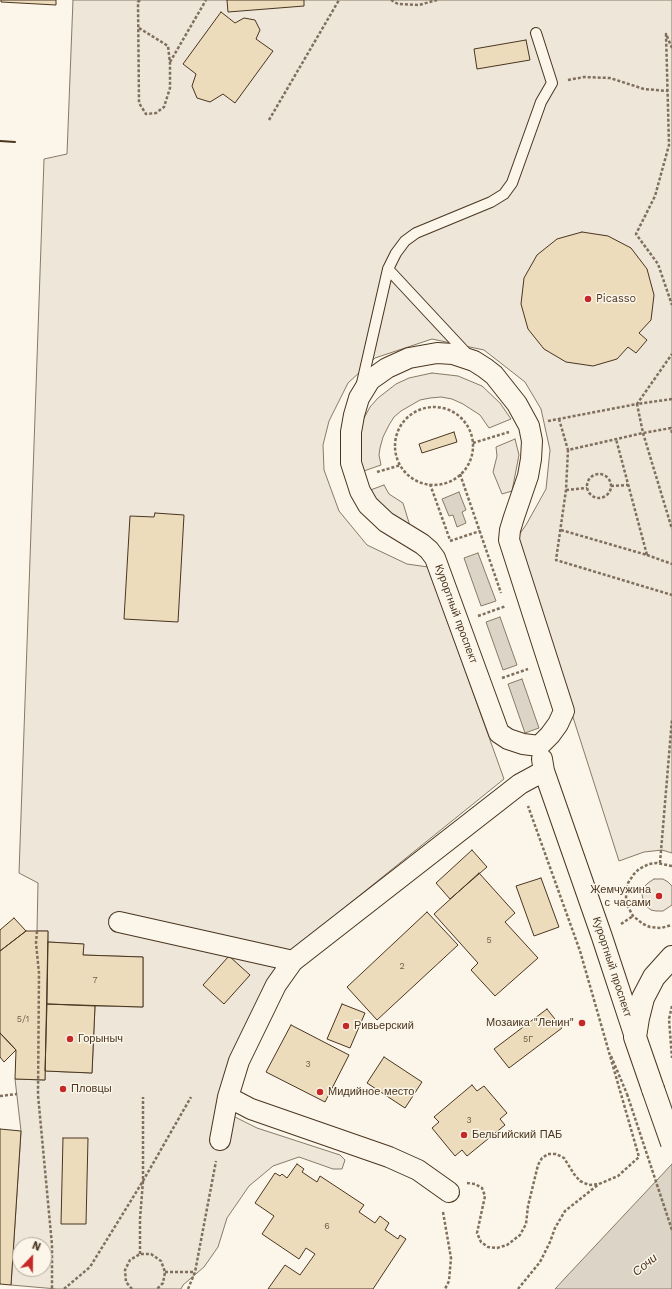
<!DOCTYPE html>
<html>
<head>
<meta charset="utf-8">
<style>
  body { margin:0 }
  #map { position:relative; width:672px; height:1289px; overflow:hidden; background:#fbf6e9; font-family:"Work Sans",sans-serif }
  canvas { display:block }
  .north { position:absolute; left:12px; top:1237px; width:40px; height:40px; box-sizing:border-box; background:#fbf6e9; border:1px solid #b4a999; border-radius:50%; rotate:22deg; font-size:11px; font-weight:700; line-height:16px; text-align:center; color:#4a3520 }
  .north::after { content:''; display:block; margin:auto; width:14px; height:18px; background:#c62828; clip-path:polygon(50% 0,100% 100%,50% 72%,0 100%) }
</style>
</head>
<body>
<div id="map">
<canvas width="672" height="1289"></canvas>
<div class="north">N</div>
</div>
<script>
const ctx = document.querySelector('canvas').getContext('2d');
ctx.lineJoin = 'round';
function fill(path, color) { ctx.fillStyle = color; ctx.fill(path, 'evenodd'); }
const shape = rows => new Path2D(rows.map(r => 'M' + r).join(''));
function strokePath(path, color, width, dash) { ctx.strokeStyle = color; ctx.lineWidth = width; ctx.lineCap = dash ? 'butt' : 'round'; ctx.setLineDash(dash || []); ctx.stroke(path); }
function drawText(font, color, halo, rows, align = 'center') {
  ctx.font = font + ' "Work Sans",sans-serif'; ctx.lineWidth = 3; ctx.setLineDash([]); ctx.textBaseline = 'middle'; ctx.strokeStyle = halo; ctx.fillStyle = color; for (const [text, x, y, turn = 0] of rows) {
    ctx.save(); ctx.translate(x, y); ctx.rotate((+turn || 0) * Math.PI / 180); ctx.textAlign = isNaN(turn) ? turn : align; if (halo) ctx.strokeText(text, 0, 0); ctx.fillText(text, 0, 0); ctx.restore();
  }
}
const green = shape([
  [73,0,672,0,672,853,662,850,644,852,619,861,516,539,526,525,546,489,550,450,541,409,525,382,484,350,432,339,375,358,348,383,329,421,323,445,324,470,339,511,367,545,407,564,428,567,504,779,287,954,272,978,233,1116,257,1128,340,1155,345,1160,342,1169,333,1169,299,1157,273,1166,249,1186,227,1218,218,1247,204,1267,183,1285,181,1289,57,1289,11,1285,21,1131,15,1079,45,1080,45,1071,92,1073,95,1006,143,1007,143,957,83,955,83,944,48,942,48,931,37,931,38,883,19,873,44,159,67,154,73,0],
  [20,1245,44,1245,44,1269,20,1269,20,1245],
  [432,373,458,376,482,386,500,403,511,419,489,428,480,415,463,404,452,399,441,397,430,398,420,400,401,411,394,417,389,425,383,437,380,448,379,455,381,465,358,473,360,430,363,420,370,407,378,398,396,384,409,378,432,373],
  [515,439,519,455,512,491,502,494,493,472,497,456,496,447,515,439],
  [384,485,389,494,403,503,410,526,400,530,365,492,384,485],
  [654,879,663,879,668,882,672,886,672,905,663,911,656,911,651,910,645,905,643,900,642,894,644,887,648,883,654,879]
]);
fill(green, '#ede6d9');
strokePath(green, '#887966', 1);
const water = shape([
  [459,492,466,510,462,512,466,523,457,527,453,515,449,516,442,499,459,492],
  [478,553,496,601,481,606,464,558,478,553],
  [500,617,517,665,503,670,486,622,500,617],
  [522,679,539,728,525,733,508,684,522,679],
  [672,1164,672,1289,555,1289,566,1277,672,1164]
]);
fill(water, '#dcd4c6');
strokePath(water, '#887966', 1);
const building = shape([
  [1,0,56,0,56,5,1,2,1,0],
  [227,0,304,0,304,6,228,12,227,0],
  [221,12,235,23,244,18,255,20,260,30,256,39,273,51,235,103,223,94,210,102,197,98,192,86,196,74,183,64,221,12],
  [526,40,530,60,477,69,474,49,526,40],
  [582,232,608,236,631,248,647,269,654,295,651,320,639,333,647,340,636,353,628,347,617,359,593,366,566,362,544,349,528,329,521,304,524,278,537,255,557,239,582,232],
  [454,432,457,442,422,453,419,444,454,432],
  [155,513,184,515,178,622,124,619,130,516,154,517,155,513],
  [472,850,487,867,450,899,436,883,472,850],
  [479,873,515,913,505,922,538,958,495,996,471,970,478,963,434,914,479,873],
  [541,878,559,927,534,936,516,886,541,878],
  [427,912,458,945,377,1020,347,987,427,912],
  [14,918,26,931,0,951,0,930,14,918],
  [26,931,48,931,45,1080,15,1079,16,1050,0,1033,0,951,26,931],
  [48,942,84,944,83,955,143,957,143,1007,47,1004,48,942],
  [229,956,250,975,224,1004,203,985,229,956],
  [47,1004,95,1006,92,1073,45,1071,47,1004],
  [342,1004,365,1013,350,1048,327,1039,342,1004],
  [547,1009,562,1028,509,1068,494,1049,547,1009],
  [291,1025,349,1055,325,1102,266,1072,291,1025],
  [0,1033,16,1050,4,1062,0,1057,0,1033],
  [384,1057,422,1082,405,1108,367,1083,384,1057],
  [472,1085,477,1091,484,1086,507,1113,500,1119,505,1125,467,1156,462,1150,455,1156,432,1128,439,1122,434,1117,472,1085],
  [0,1129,21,1131,11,1285,0,1284,0,1129],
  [63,1138,88,1138,86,1224,61,1224,63,1138],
  [297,1164,304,1169,302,1172,317,1182,320,1176,364,1205,359,1212,375,1223,380,1216,389,1223,385,1230,398,1239,400,1235,406,1239,373,1289,268,1289,285,1265,300,1275,315,1254,306,1248,299,1259,262,1234,274,1216,255,1203,275,1173,280,1176,282,1174,287,1178,297,1164]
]);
fill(building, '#ecdcbc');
strokePath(building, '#4a3520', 1);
const lane = shape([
  [388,269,469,356],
  [362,383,388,269,396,253,405,241,416,233,491,202,504,194,512,183,541,102,552,83,536,33]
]);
const street = shape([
  [437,353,453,354,474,361,485,368,494,375,517,404,529,426,532,441,531,459,528,476,514,517,510,530,509,540,564,711,558,724,550,735,539,746,523,744,508,739,499,733,435,558,429,550,422,544,386,522,368,505,360,491,351,463,351,432,354,415,359,398,370,380,387,368,409,358,437,353],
  [542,759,544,771,602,937,635,1037],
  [119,922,293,961],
  [228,1097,251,1109,389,1157,418,1170,449,1192],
  [220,1140,228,1097,239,1061,276,985,293,961,520,784,544,771]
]);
const primary = shape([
  [653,1089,635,1037,638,1018,643,998,654,977,672,957]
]);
strokePath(lane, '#4a3520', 12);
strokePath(street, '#4a3520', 22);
strokePath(primary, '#4a3520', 24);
strokePath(shape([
  [391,0,398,4,419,5,437,0],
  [139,28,168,46,170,63,170,88,164,107,156,113,146,114,139,103,138,2,140,0],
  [672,48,666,34,669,145,655,196,636,234,658,264,672,305],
  [170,62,206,0],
  [568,80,584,77,610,78,644,89,668,91],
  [269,120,339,0],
  [672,399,637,404,643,433,672,529],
  '395 446a39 39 0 1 1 78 0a39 39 0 1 1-78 0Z',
  [559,419,568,450],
  [548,421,637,404,672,354],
  [672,433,671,428,643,433,568,450,566,490,556,560,672,595],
  [473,443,509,432],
  [377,472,401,465],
  [460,474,501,593],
  '587 486a12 12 0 1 1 24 0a12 12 0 1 1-24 0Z',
  [430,484,450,540],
  [611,486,628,485],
  [566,490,587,488],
  [561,530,647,555,616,439],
  [450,541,480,531],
  [647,555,672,564],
  [478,616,506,606],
  [502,678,528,669],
  [660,863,672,719],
  [672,866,657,863,649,864,639,869,634,874,628,883,626,897,627,905,633,916,643,924,650,927,661,928,672,925],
  [621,924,633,916],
  [37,931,36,943,39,973,38,1095,52,1245,52,1289],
  [672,1006,669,1019,672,1058],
  [611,1056,627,1094],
  [0,1096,17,1094],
  [467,1183,475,1184,482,1188,485,1196,477,1233,481,1242,488,1247,497,1248,507,1245,520,1235,526,1224,528,1206,538,1165,542,1158,548,1154,556,1154,564,1158,574,1174,580,1181,589,1185,599,1184,618,1176,639,1157,580,951,528,806],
  [443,1212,451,1258,449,1281,445,1289],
  [140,1254,140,1219,143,1181,143,1097],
  [165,1272,195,1272],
  [64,1289,90,1267,143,1181,191,1097],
  [132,1289,126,1282,125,1270,130,1260,140,1254,151,1254,161,1261,165,1272,163,1283,157,1289],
  [188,1289,195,1272,216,1161],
  [518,1289,540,1262,550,1242,555,1228,565,1211,599,1184]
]), '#7f6f5c', 2.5, [3, 2]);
strokePath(lane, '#fbf6e9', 10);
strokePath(street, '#fbf6e9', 20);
strokePath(primary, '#fbf6e9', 22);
const primaryBridge = shape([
  [653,1089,672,1143]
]);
strokePath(primaryBridge, '#4a3520', 24, []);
strokePath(shape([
  [627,1094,672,1230]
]), '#7f6f5c', 2.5, [3, 2]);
strokePath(primaryBridge, '#fbf6e9', 22);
strokePath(shape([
  [0,141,15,142]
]), '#4a3520', 2);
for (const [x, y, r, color] of [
  [588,299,4,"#c62828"],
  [659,896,4,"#c62828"],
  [582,1023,4,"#c62828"],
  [346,1026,4,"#c62828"],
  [70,1039,4,"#c62828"],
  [63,1089,4,"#c62828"],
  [320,1092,4,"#c62828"],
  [464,1135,4,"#c62828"]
]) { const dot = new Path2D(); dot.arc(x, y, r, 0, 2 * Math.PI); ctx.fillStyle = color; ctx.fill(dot); strokePath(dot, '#fbf6e9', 1.5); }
drawText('9px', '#725f47', null, [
  ["5",489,940],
  ["2",402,966],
  ["7",95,980],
  ["5/1",23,1019],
  ["5Г",528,1039],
  ["3",308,1064],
  ["3",469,1120],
  ["6",327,1226]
]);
drawText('11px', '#4a3520', '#fbf6e9', [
  ["Picasso",596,299],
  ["Жемчужина",651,890,"right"],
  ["с часами",651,903,"right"],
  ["Мозаика \"Ленин\"",574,1023,"right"],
  ["Ривьерский",354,1026],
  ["Горыныч",78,1039],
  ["Пловцы",71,1089],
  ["Мидийное место",328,1092],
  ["Бельгийский ПАБ",472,1135]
], 'left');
drawText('11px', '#4a3520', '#fbf6e9', [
  ["Курортный проспект",456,614,70],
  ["Курортный проспект",612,967,72]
]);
drawText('italic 12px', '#4a3520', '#fbf6e9', [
  ["Сочи",645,1265,-39]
]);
</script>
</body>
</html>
